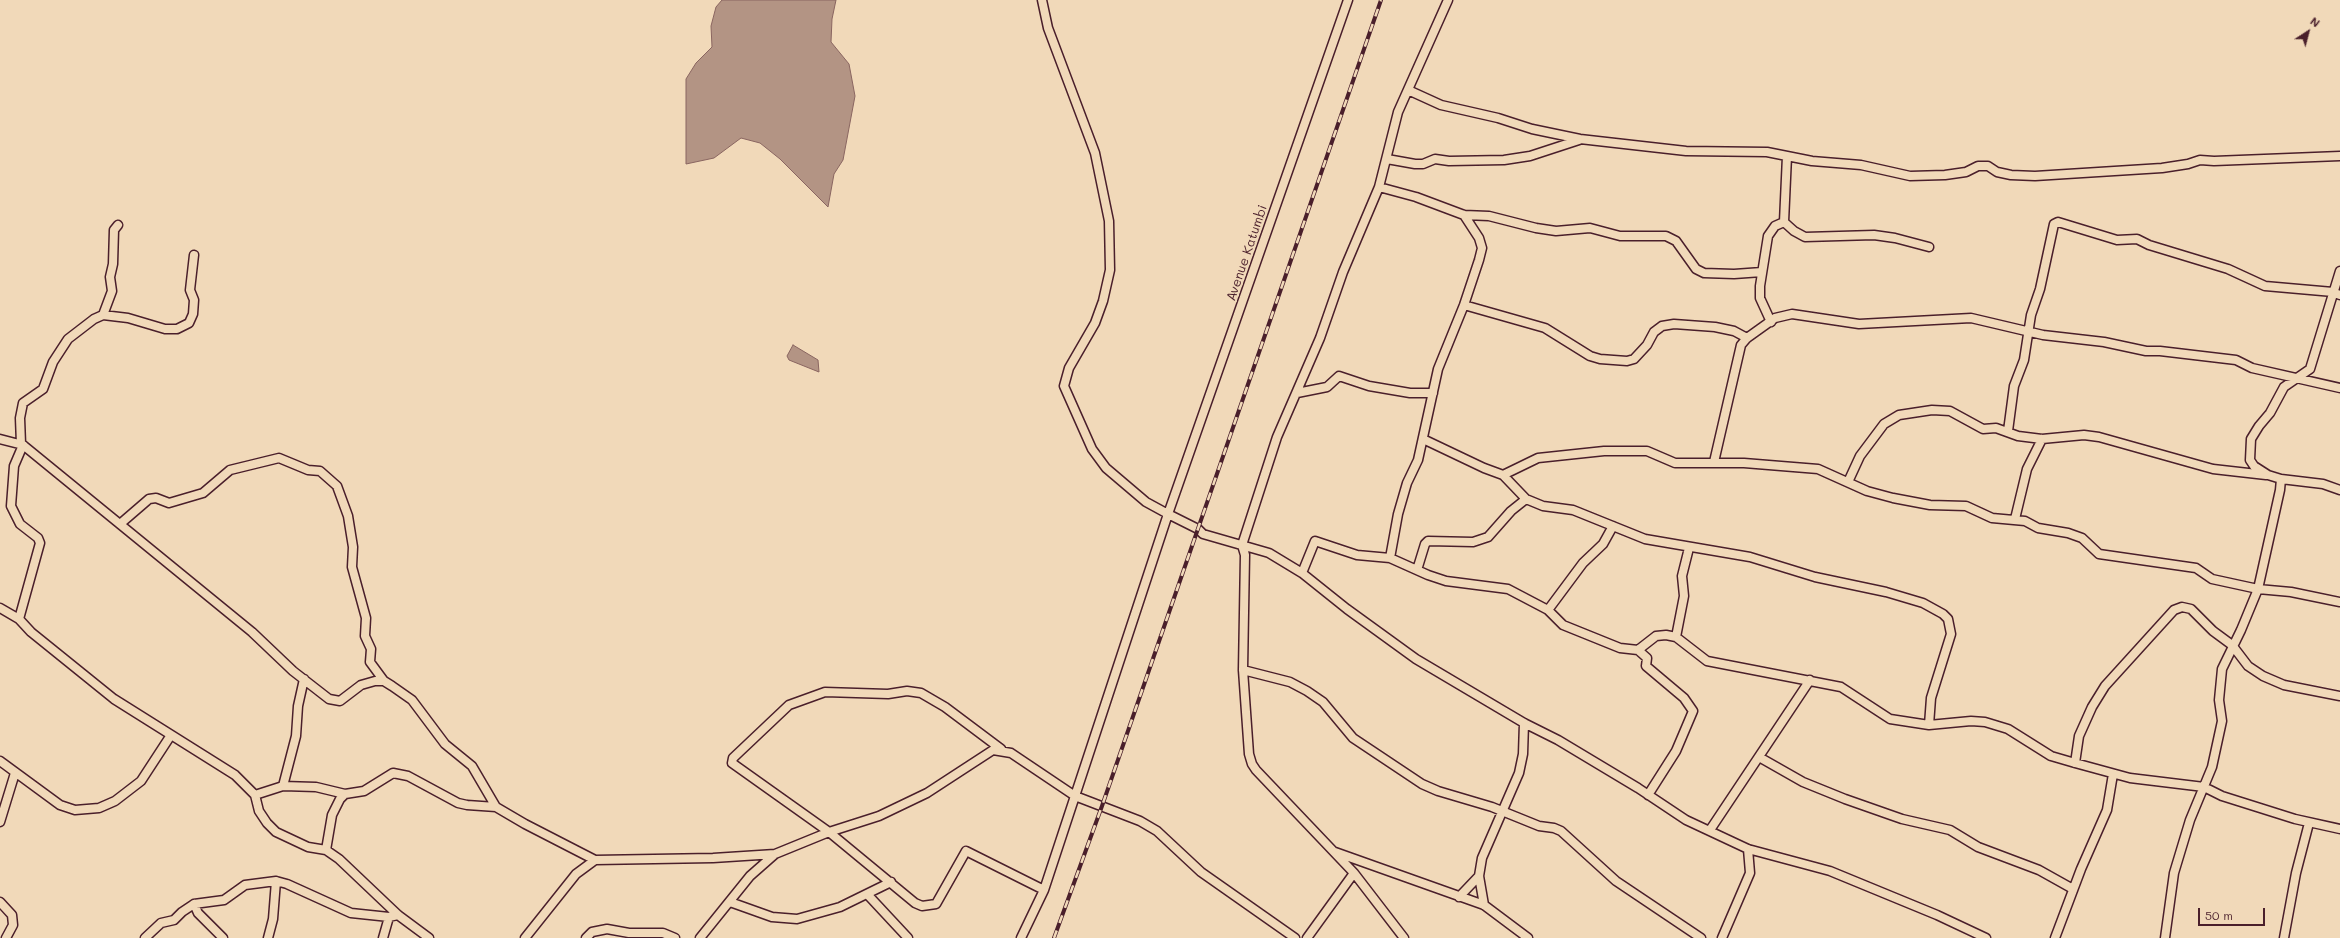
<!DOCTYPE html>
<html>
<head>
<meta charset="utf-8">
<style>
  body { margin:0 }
  #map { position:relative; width:2340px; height:938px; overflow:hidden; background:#f1d9b9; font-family:Mali,sans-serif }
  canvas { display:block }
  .north { position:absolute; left:2288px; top:12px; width:40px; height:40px; -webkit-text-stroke:3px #f1d9b9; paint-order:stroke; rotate:36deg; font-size:11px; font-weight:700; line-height:16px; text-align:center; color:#4a1f2b }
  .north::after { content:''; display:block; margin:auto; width:14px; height:18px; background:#4a1f2b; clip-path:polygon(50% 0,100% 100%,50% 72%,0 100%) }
  .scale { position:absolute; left:2198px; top:908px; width:67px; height:18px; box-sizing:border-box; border:2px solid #4a1f2b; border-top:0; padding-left:5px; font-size:12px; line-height:14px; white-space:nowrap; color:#4a1f2b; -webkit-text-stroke:3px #f1d9b9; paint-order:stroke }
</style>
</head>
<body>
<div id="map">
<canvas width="2340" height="938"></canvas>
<div class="north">N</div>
<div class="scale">50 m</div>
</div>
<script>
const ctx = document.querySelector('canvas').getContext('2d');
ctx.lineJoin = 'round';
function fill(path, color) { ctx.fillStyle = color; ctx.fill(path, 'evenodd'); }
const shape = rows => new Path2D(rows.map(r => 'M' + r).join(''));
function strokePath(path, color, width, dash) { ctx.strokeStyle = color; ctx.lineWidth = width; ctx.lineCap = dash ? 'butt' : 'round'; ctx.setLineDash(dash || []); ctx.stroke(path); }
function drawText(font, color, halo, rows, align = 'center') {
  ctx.font = font + ' Mali,sans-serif'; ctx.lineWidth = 4; ctx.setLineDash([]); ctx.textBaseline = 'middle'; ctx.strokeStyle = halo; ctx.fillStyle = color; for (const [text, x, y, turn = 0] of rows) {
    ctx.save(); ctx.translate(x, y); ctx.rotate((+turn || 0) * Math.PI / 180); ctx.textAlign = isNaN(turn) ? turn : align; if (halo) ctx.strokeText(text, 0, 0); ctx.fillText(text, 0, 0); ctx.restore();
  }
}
const water = shape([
  [722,0,836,0,832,19,831,42,849,64,855,96,843,160,834,174,828,207,780,159,760,143,741,138,714,158,686,164,686,79,696,63,712,47,711,26,716,7,722,0],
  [793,345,818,360,819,372,789,360,787,356,793,345]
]);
fill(water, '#b39484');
strokePath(water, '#896560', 1);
const street = shape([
  [1348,0,1168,514,1198,529,1203,534,1269,553,1302,573,1347,609,1416,659,1524,723,1558,740,1638,788,1686,820,1748,849,1830,871,1937,915,1986,938],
  [1408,90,1441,105,1498,118,1532,129,1580,139,1686,151,1767,152,1812,161,1861,165,1910,176,1945,175,1966,172,1978,166,1988,166,1997,172,2011,175,2035,176,2162,168,2188,164,2200,160,2214,161,2340,156],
  [1787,156,1784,222,1794,231,1805,237,1874,235,1895,238,1929,247],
  [1387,159,1415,164,1423,164,1435,159,1449,161,1504,160,1530,156,1579,140],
  [1379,187,1416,197,1464,215,1489,216,1536,228,1556,231,1590,228,1620,236,1666,236,1676,241,1696,269,1704,273,1734,274,1762,272],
  [1464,305,1545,328,1590,356,1600,359,1627,361,1634,359,1647,345,1654,332,1662,326,1674,324,1715,327,1734,331,1747,338],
  [103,315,128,318,165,329,177,329,189,323,193,314,194,300,190,290,194,255],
  [1771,322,1760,298,1760,286,1768,236,1775,226,1784,222],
  [1297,393,1327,387,1339,376,1369,386,1410,393,1433,393],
  [2008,431,2014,386,2024,360,2031,315,2040,289,2054,224,2058,222,2117,240,2137,239,2149,245,2228,269,2265,286,2333,292,2340,295],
  [0,439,23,445,252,632,293,671,329,699,340,701,361,685,375,681,384,681,392,686,412,700,445,744,472,766,496,807,525,824,595,860,713,858,775,854],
  [1423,439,1484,468,1503,475,1538,458,1604,451,1647,451,1675,463,1744,463,1818,469,1867,491,1893,498,1930,505,1966,506,1992,518,2025,521,2038,528,2068,533,2082,538,2099,554,2196,568,2212,579,2258,589,2291,592,2340,602],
  [21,444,20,418,23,403,43,389,53,362,68,339,94,319,103,315,112,291,110,277,113,264,114,230,118,225],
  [23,445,14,466,11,506,20,524,38,538,40,543,19,619,31,632,114,699,235,775,255,795,259,811,267,823,276,832,308,847,326,850,339,859,398,915,429,938],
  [1714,462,1741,345,1747,338,1775,318,1792,314,1859,324,1971,318,2043,335,2104,342,2146,351,2160,351,2236,360,2252,368,2340,388],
  [1503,475,1526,499,1543,506,1573,510,1645,539,1750,557,1815,577,1886,592,1923,603,1943,614,1948,619,1951,634,1931,698,1929,725],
  [2281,479,2323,484,2340,490],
  [1848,482,1860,456,1884,424,1899,415,1932,410,1950,411,1983,429,1996,428,2018,436,2042,439,2084,435,2099,437,2213,469,2266,475],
  [2015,519,2027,469,2042,439],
  [120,524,149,499,156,498,169,503,203,493,230,470,279,458,308,470,320,471,337,486,348,516,353,547,352,567,366,618,365,636,371,649,370,662,384,681],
  [1390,558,1398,514,1407,483,1418,460,1438,369,1464,305,1479,260,1482,248,1479,238,1464,215],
  [1417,570,1425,544,1428,541,1473,542,1488,537,1511,511,1526,499],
  [1302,573,1315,541,1357,555,1390,558,1428,575,1446,581,1508,589,1548,610,1563,625,1620,648,1638,650,1656,636,1666,635,1676,637,1707,661,1841,687,1890,719,1929,725,1971,721,1985,722,2008,729,2051,756,2075,763,2130,778,2204,787,2222,796,2295,819,2340,829],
  [0,608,19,619],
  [1548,610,1583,563,1603,544,1613,526],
  [1676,637,1684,596,1682,576,1689,548],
  [1638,650,1647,658,1646,666,1684,698,1693,711,1676,751,1648,795],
  [1243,670,1290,682,1307,691,1323,702,1353,738,1422,784,1438,791,1492,807,1539,826,1554,828,1561,831,1616,881,1701,938],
  [1001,749,945,707,921,693,907,691,888,694,825,692,789,705,733,758,732,763,829,832,915,903,922,906,936,904,966,851,1044,890],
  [1759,757,1803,782,1845,799,1902,819,1950,830,1978,847,2039,870,2073,889],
  [0,761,60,805,75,810,99,808,115,801,141,781,171,735],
  [2075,763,2079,736,2092,707,2105,686,2174,610,2182,607,2191,609,2213,631,2232,645,2248,666,2263,676,2284,685,2340,696],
  [283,786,296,736,298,706,304,679],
  [255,795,283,786,316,787,345,794],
  [0,822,15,773],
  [1710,830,1810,680],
  [326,850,332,815,340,799,345,794,364,791,393,773,408,776,458,803,467,805,496,807],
  [1335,852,1484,905,1528,938],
  [867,894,908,938],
  [1459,897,1479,876],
  [0,902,12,915,13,925,6,938],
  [730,902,772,917,797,919,840,907,891,882],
  [194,904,198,913,223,938],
  [1484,905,1479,876,1482,858,1519,773,1523,754,1524,723],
  [145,938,161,923,174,920,182,912,194,904,224,900,245,885,276,881,287,884,351,913,389,917,398,915],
  [268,938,273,919,276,881],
  [383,938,389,917],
  [525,938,576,874,595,860],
  [586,938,592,932,607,929,629,933,663,933,675,938],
  [700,938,750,876,775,854,829,832,879,816,927,793,993,750,1011,753,1075,796,1140,821,1157,831,1201,872,1295,938],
  [1021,938,1044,890,1168,514,1146,502,1106,468,1092,449,1064,386,1069,368,1095,323,1103,301,1110,270,1109,221,1095,153,1048,28,1042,0],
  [1307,938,1354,873],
  [1404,938,1354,873,1256,770,1252,764,1249,754,1243,670,1245,555,1242,545,1277,437,1320,338,1343,272,1379,187,1398,112,1448,0],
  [1722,938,1750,873,1748,849],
  [2055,938,2081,869,2107,810,2113,774],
  [2165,938,2174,873,2190,820,2212,767,2222,721,2219,700,2222,669,2241,630,2258,589,2280,490,2281,479,2268,475,2254,466,2250,460,2251,439,2259,426,2270,413,2284,387,2310,369,2340,271],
  [2284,938,2296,873,2309,823]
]);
strokePath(street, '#4a1f2b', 11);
strokePath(street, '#f1d9b9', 8);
const rail = shape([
  [1054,938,1102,806,1381,0]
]);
strokePath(rail, '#4a1f2b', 4);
strokePath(rail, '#f1d9b9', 2.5, [8]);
drawText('13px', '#4a1f2b', '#f1d9b9', [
  ["Avenue Katumbi",1247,253,-71]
]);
</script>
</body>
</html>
